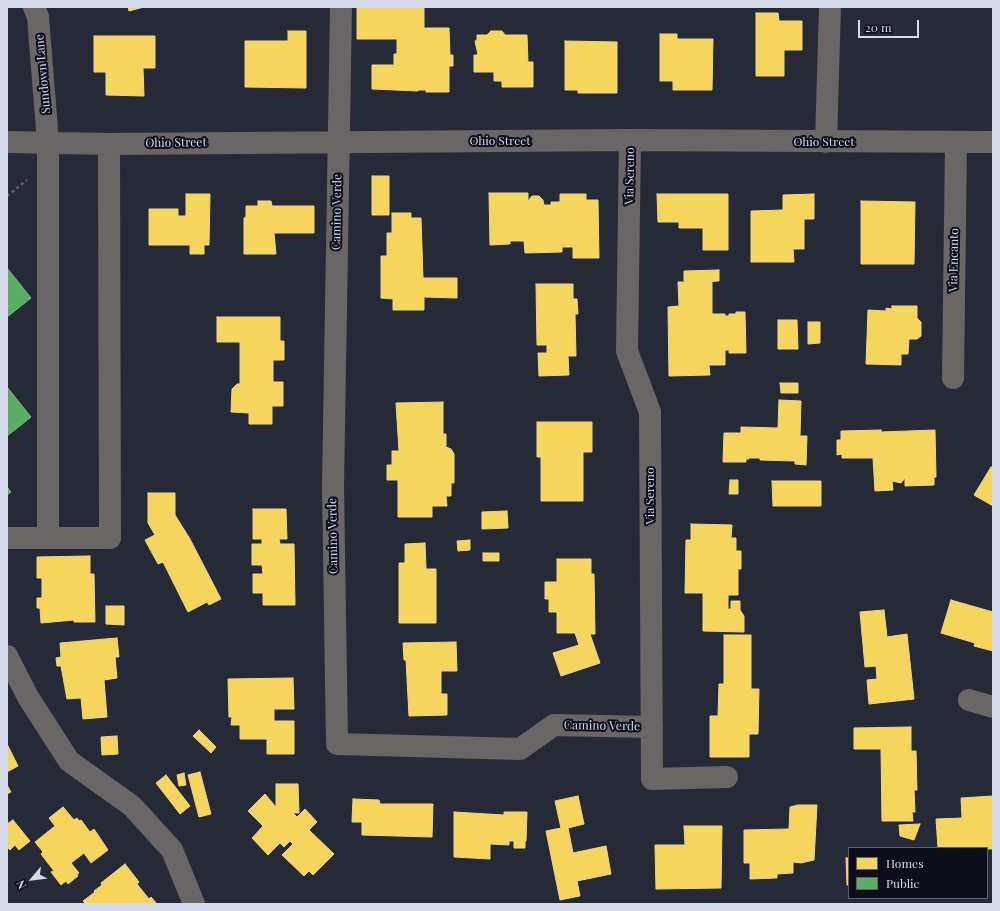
<!DOCTYPE html>
<html>
<head>
<meta charset="utf-8">
<style>
  body { margin:0 }
  #map { position:relative; width:1000px; height:911px; overflow:hidden; background:#262a37; font-family:"Playfair Display",serif }
  canvas { display:block }
  .frame { position:absolute; inset:0; border:8px solid #d6dbec; pointer-events:none }
  .legend { position:absolute; left:848px; top:847px; width:140px; height:52px; box-sizing:border-box; background:#0c0f1a; border:1px solid #5d616e; margin:0; padding:5px 7px; list-style:none; font-size:12px; color:#d6dbec }
  .legend li { display:flex; align-items:center; gap:8px; height:20px }
  .legend b { width:20px; border:1px solid #5d616e }
  .north { position:absolute; left:12px; top:859px; width:40px; height:40px; -webkit-text-stroke:3px #0c0f1a; paint-order:stroke; rotate:242deg; font-size:11px; font-weight:700; line-height:16px; text-align:center; color:#d6dbec }
  .north::after { content:''; display:block; margin:auto; width:14px; height:18px; background:#d6dbec; clip-path:polygon(50% 0,100% 100%,50% 72%,0 100%) }
  .scale { position:absolute; left:858px; top:20px; width:61px; height:18px; box-sizing:border-box; border:2px solid #d6dbec; border-top:0; padding-left:5px; font-size:12px; line-height:14px; white-space:nowrap; color:#d6dbec; -webkit-text-stroke:3px #0c0f1a; paint-order:stroke }
</style>
</head>
<body>
<div id="map">
<canvas width="1000" height="911"></canvas>
<div class="frame"></div>
<ul class="legend">
<li><b style="height:11px;background:#f6d55c"></b>Homes</li>
<li><b style="height:11px;background:#5aae61"></b>Public</li>
</ul>
<div class="north">N</div>
<div class="scale">20 m</div>
</div>
<script>
const ctx = document.querySelector('canvas').getContext('2d');
ctx.lineJoin = 'round';
function fill(path, color) { ctx.fillStyle = color; ctx.fill(path, 'evenodd'); }
const shape = rows => new Path2D(rows.map(r => 'M' + r).join(''));
function strokePath(path, color, width, dash) { ctx.strokeStyle = color; ctx.lineWidth = width; ctx.lineCap = dash ? 'butt' : 'round'; ctx.setLineDash(dash || []); ctx.stroke(path); }
function drawText(font, color, halo, rows, align = 'center') {
  ctx.font = font + ' "Playfair Display",serif'; ctx.lineWidth = 4; ctx.setLineDash([]); ctx.textBaseline = 'middle'; ctx.strokeStyle = halo; ctx.fillStyle = color; for (const [text, x, y, turn = 0] of rows) {
    ctx.save(); ctx.translate(x, y); ctx.rotate((+turn || 0) * Math.PI / 180); ctx.textAlign = isNaN(turn) ? turn : align; if (halo) ctx.strokeText(text, 0, 0); ctx.fillText(text, 0, 0); ctx.restore();
  }
}
const homes = shape([
  [128,7,144,7,129,11,128,7],
  [357,7,424,7,424,28,449,28,450,55,453,55,453,66,449,66,449,92,426,92,426,90,418,90,418,91,372,89,372,65,394,65,394,54,397,54,397,39,357,39,357,7],
  [756,13,778,13,779,21,802,21,802,50,784,50,784,76,756,76,756,13],
  [288,31,306,31,306,88,245,87,245,41,288,41,288,31],
  [491,31,502,31,505,35,527,35,528,62,533,62,533,87,502,87,502,81,494,81,494,72,474,72,474,55,478,55,475,41,477,40,477,35,487,35,491,31],
  [660,34,677,34,677,39,713,39,712,90,673,90,673,81,660,81,660,34],
  [94,36,155,36,155,68,143,68,144,96,106,95,106,72,94,72,94,36],
  [565,41,617,42,617,93,578,93,578,90,565,90,565,41],
  [372,176,389,176,389,215,372,215,372,176],
  [489,193,528,193,528,201,532,196,539,196,543,200,544,205,551,205,551,202,560,202,560,194,586,194,586,200,598,200,599,258,573,258,573,247,562,247,562,252,525,253,524,241,510,241,510,244,490,245,489,193],
  [186,194,210,194,209,245,204,245,204,254,190,254,190,245,149,245,149,209,178,209,178,216,186,216,186,194],
  [657,194,728,194,728,250,703,250,703,228,679,228,679,222,658,222,657,194],
  [814,194,814,219,804,219,804,249,793,249,794,262,751,262,751,211,783,210,783,195,814,194],
  [258,201,271,201,272,206,314,206,314,233,274,233,276,254,244,254,244,218,246,217,246,206,258,206,258,201],
  [861,201,915,202,914,264,861,264,861,201],
  [392,213,411,213,411,218,421,218,423,278,457,278,457,298,424,297,424,310,393,310,393,299,381,298,381,256,387,256,387,233,392,233,392,213],
  [719,270,719,281,702,282,712,282,712,314,725,314,725,316,729,316,729,314,736,314,736,312,745,312,746,353,729,353,729,350,725,350,725,365,709,365,710,375,669,376,668,307,679,306,678,282,692,282,684,281,684,271,719,270],
  [536,284,573,284,573,299,577,299,578,314,575,314,576,356,568,356,569,375,539,376,538,353,547,353,547,345,537,345,536,284],
  [892,306,917,306,917,318,921,322,921,336,917,339,909,339,908,354,901,354,901,365,866,364,868,310,886,311,886,308,892,309,892,306],
  [217,317,280,317,280,341,284,341,284,360,273,360,273,382,283,382,283,406,272,406,272,424,249,424,249,413,231,412,232,389,237,384,240,384,240,342,217,342,217,317],
  [778,320,797,320,798,349,778,349,778,320],
  [808,322,820,322,820,343,808,344,808,322],
  [780,383,798,383,798,393,781,393,780,383],
  [779,400,801,401,800,436,807,436,806,465,795,464,795,461,760,460,760,458,748,458,749,459,746,459,746,462,723,462,724,433,741,433,741,427,778,428,779,400],
  [443,402,443,434,446,434,446,447,451,449,454,454,454,483,451,483,451,496,446,496,447,506,432,506,432,517,398,517,398,480,387,480,387,465,392,465,392,451,399,451,396,403,443,402],
  [537,422,592,422,592,452,583,452,583,501,541,501,541,457,537,457,537,422],
  [881,430,881,432,935,430,936,477,934,477,934,485,905,486,905,478,901,483,892,481,893,490,875,491,873,458,842,458,842,454,837,455,837,440,841,440,841,431,881,430],
  [991,467,993,468,993,506,974,495,991,467],
  [730,480,738,480,738,494,729,494,730,480],
  [772,481,821,481,821,506,773,506,772,481],
  [148,493,175,493,175,515,190,539,221,599,209,605,207,602,188,612,163,562,158,564,145,540,155,535,148,523,148,493],
  [253,509,286,509,287,539,279,539,280,544,294,544,295,605,263,605,263,593,253,593,253,574,263,574,262,565,252,565,252,544,262,544,262,539,253,539,253,509],
  [507,511,508,528,482,529,482,512,507,511],
  [691,524,732,525,731,538,736,538,736,551,741,551,741,569,738,569,738,595,728,595,728,609,731,609,731,601,740,601,740,610,744,616,744,632,703,631,703,593,685,593,686,540,691,540,691,524],
  [470,540,470,550,458,551,457,541,470,540],
  [425,543,426,569,436,569,436,623,399,623,399,563,405,563,405,544,425,543],
  [483,553,499,553,499,561,483,561,483,553],
  [90,556,90,574,94,574,95,622,74,622,74,620,41,623,40,608,37,608,37,598,42,598,42,578,37,578,37,557,90,556],
  [557,559,591,559,591,574,594,574,595,634,590,634,600,663,561,676,553,653,579,645,575,633,557,633,557,612,549,612,549,599,545,599,545,582,557,582,557,559],
  [951,600,993,612,993,651,974,646,975,643,941,633,951,600],
  [106,606,124,606,124,625,106,624,106,606],
  [884,610,887,637,907,634,914,699,869,704,867,680,877,679,876,666,865,667,860,612,884,610],
  [724,635,751,635,751,689,759,689,758,734,749,734,749,757,710,757,710,716,718,716,719,684,724,684,724,635],
  [117,638,119,657,115,657,117,678,104,680,107,717,83,719,81,698,67,699,61,666,57,666,56,658,61,657,60,643,117,638],
  [456,642,457,671,441,671,441,694,447,694,447,715,409,716,406,660,404,660,403,643,456,642],
  [293,678,294,709,274,709,274,721,294,721,294,754,267,754,267,739,240,739,240,725,231,725,232,717,229,717,228,679,293,678],
  [911,727,911,751,916,751,917,790,914,790,915,812,912,812,913,821,882,821,881,749,854,749,854,728,911,727],
  [199,730,216,747,211,753,193,736,199,730],
  [117,736,118,754,102,755,101,737,117,736],
  [7,744,18,766,7,772,7,744],
  [200,772,211,814,199,817,188,775,200,772],
  [184,773,186,785,179,786,177,775,184,773],
  [166,775,190,806,180,814,156,783,166,775],
  [276,784,298,784,299,813,293,813,297,817,305,809,317,822,309,830,334,854,313,875,309,871,304,876,282,855,293,844,290,841,284,847,280,843,268,855,252,838,263,826,248,811,265,794,276,807,276,784],
  [7,785,11,792,7,794,7,785],
  [578,796,584,824,568,828,573,853,606,846,611,874,577,881,580,896,560,900,546,831,561,828,555,801,578,796],
  [993,796,993,849,938,848,936,819,962,818,961,798,993,796],
  [353,799,379,800,380,804,433,804,432,837,362,835,362,822,352,822,353,799],
  [798,805,817,805,814,860,801,863,793,862,793,873,777,874,777,878,750,879,750,863,744,863,744,830,789,829,790,807,798,805],
  [63,807,74,820,77,818,79,821,81,820,90,832,94,829,108,850,91,863,84,853,71,863,79,873,77,874,78,876,68,884,66,881,61,885,51,872,54,871,41,854,43,852,35,842,55,826,49,818,63,807],
  [454,812,504,815,504,812,527,812,526,841,525,841,525,848,514,848,514,841,509,841,509,845,490,844,490,859,454,857,454,812],
  [13,820,30,841,19,850,15,845,10,850,7,847,7,824,13,820],
  [920,824,914,840,900,836,899,825,920,824],
  [684,826,722,826,721,888,656,889,655,845,685,845,684,826],
  [846,858,849,858,849,885,847,885,846,858],
  [125,864,139,882,137,884,149,899,151,897,157,904,86,904,83,901,95,892,94,891,102,885,101,883,125,864]
]);
fill(homes, '#f6d55c');
strokePath(homes, '#ecd787', 1);
const public = shape([
  [7,268,31,298,7,317,7,268],
  [7,387,31,417,7,436,7,387],
  [7,487,11,492,7,495,7,487]
]);
fill(public, '#5aae61');
strokePath(public, '#7fbc8b', 1);
strokePath(shape([
  [7,196,27,180]
]), '#626167', 2.5, [3, 3]);
strokePath(shape([
  [34,7,38,17,48,142,48,538],
  [341,7,333,487,337,744,520,749,554,725,652,727],
  [630,140,627,351,650,412,652,779,727,777],
  [7,142,109,144,630,140,993,142],
  [826,142,830,7],
  [953,378,956,142],
  [7,538,110,538,109,144],
  [7,656,28,697,69,761,132,806,172,850,194,904],
  [969,700,993,707]
]), '#6a6666', 22);
drawText('12px', '#d6dbec', '#0c0f1a', [
  ["Sundown Lane",43,74,-95],
  ["Ohio Street",500,141],
  ["Ohio Street",824,142],
  ["Ohio Street",176,143,-1],
  ["Via Sereno",630,176,-89],
  ["Camino Verde",337,212,-89],
  ["Via Encanto",954,260,-89],
  ["Via Sereno",650,496,-90],
  ["Camino Verde",333,536,-91],
  ["Camino Verde",602,726,1]
]);
</script>
</body>
</html>
